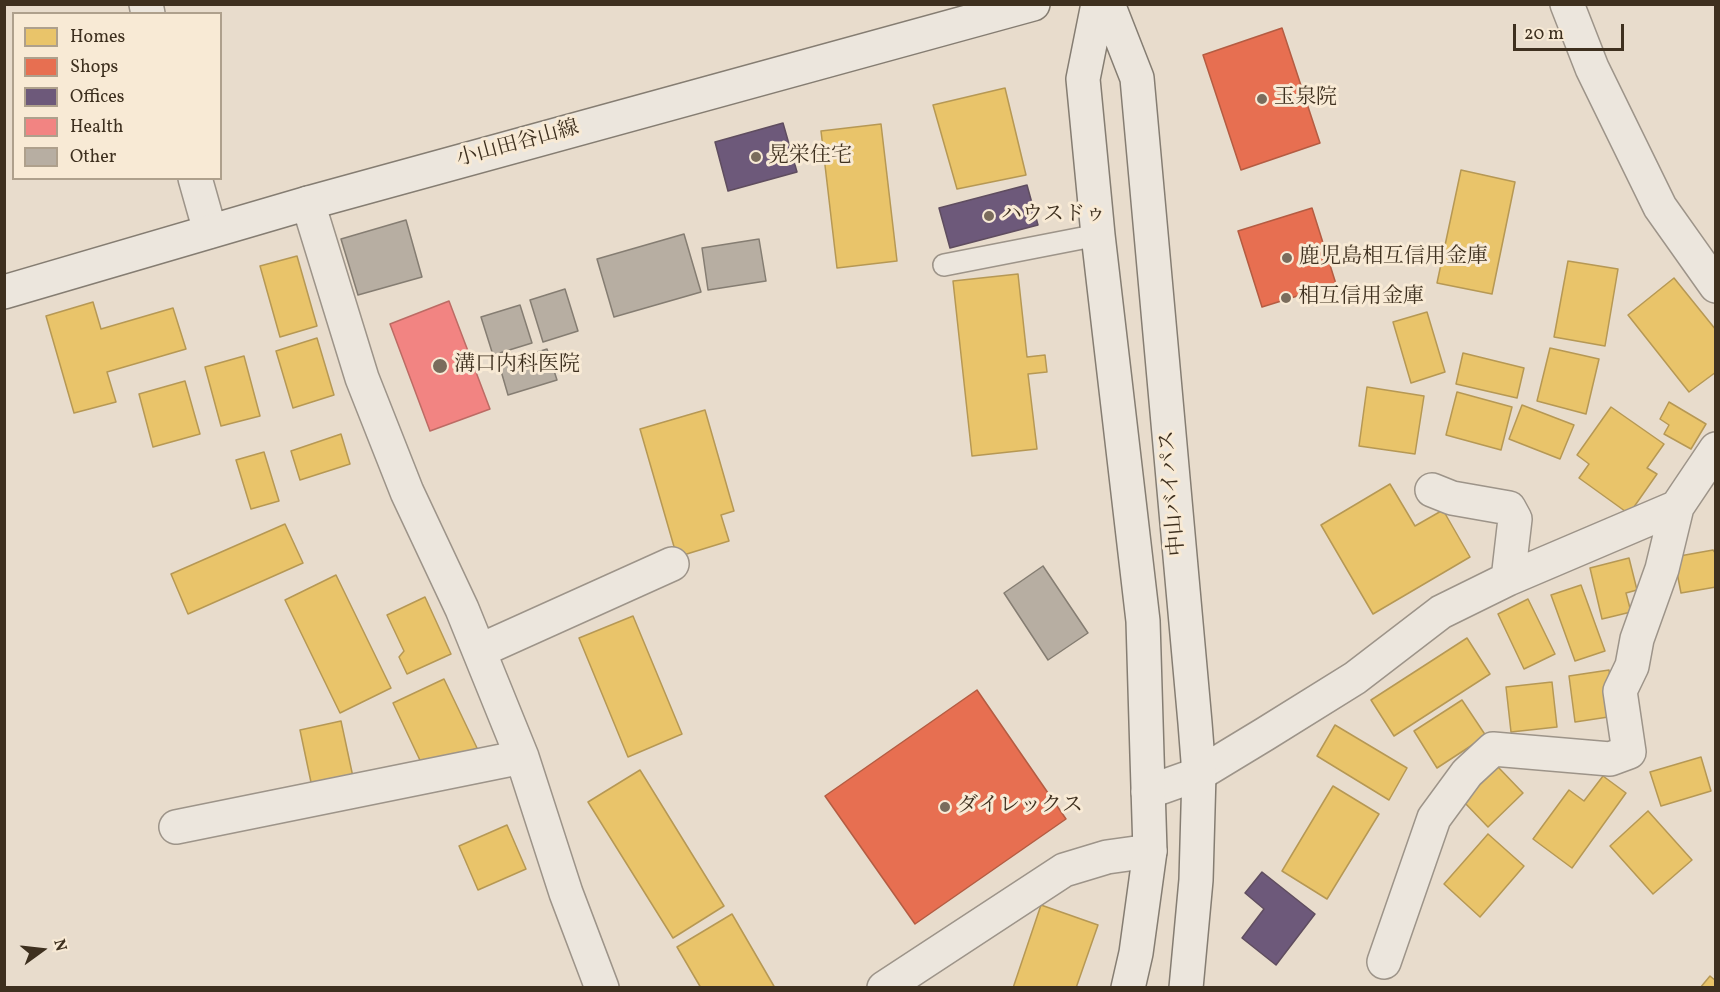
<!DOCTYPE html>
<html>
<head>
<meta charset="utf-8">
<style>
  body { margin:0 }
  #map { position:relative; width:1720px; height:992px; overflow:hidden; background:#e8dccc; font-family:Vollkorn,serif }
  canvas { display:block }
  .frame { position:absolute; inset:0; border:6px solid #3e301f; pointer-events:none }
  .legend { position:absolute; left:12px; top:12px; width:210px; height:168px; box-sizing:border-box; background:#f8ead5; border:2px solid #aea08c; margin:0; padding:8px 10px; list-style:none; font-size:18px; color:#3e301f }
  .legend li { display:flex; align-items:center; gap:12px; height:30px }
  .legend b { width:30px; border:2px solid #aea08c }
  .north { position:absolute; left:12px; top:920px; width:60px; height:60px; -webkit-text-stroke:4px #f8ead5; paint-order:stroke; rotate:75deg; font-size:16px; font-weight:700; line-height:24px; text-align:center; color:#3e301f }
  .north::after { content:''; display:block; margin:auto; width:21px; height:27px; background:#3e301f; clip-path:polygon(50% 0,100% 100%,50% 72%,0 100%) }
  .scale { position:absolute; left:1513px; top:24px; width:111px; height:27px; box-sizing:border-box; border:3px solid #3e301f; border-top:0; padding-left:8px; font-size:18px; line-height:21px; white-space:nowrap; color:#3e301f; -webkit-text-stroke:4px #f8ead5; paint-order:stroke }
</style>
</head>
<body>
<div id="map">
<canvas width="1720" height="992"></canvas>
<div class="frame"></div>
<ul class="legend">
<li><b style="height:16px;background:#e9c46a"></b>Homes</li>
<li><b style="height:16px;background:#e76f51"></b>Shops</li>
<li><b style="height:16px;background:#6d597a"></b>Offices</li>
<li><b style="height:16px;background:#f28482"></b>Health</li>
<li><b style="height:16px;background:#b7aea2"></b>Other</li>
</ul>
<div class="north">N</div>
<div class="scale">20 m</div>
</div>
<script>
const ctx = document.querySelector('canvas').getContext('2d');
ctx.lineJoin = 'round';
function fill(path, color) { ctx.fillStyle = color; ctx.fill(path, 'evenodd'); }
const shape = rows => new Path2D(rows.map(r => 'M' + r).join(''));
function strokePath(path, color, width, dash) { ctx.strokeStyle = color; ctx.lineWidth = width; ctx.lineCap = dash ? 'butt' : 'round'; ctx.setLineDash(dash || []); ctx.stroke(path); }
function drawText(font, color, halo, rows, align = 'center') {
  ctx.font = font + ' Vollkorn,"Noto Serif JP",serif'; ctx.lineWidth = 6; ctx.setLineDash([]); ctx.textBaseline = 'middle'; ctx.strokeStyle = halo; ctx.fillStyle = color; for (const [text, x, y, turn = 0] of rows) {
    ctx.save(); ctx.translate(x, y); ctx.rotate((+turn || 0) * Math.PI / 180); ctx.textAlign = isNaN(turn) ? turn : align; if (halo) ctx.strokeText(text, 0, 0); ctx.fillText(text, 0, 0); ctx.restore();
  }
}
const homes = shape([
  [1005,88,1026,175,957,189,933,105,1005,88],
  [881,124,897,261,837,268,821,131,881,124],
  [1461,170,1515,182,1492,294,1437,283,1461,170],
  [297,256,317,326,280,337,260,266,297,256],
  [1568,261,1618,269,1605,346,1554,337,1568,261],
  [1018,274,1027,357,1045,355,1047,372,1028,374,1037,449,972,456,953,281,1018,274],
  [1674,278,1716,330,1716,372,1689,392,1628,315,1674,278],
  [93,302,101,329,173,308,186,349,107,372,116,402,74,413,46,316,93,302],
  [1427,312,1445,372,1411,383,1393,322,1427,312],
  [317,338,334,395,293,408,276,351,317,338],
  [1550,348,1599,359,1586,414,1537,401,1550,348],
  [1463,353,1524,368,1517,398,1456,384,1463,353],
  [244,356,260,416,221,426,205,367,244,356],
  [185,381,200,434,153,447,139,394,185,381],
  [1367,387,1424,396,1415,454,1359,446,1367,387],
  [1457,392,1512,407,1501,450,1446,435,1457,392],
  [1669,402,1706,424,1691,449,1664,434,1669,425,1660,419,1669,402],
  [1522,405,1574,425,1560,459,1509,439,1522,405],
  [1611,407,1664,444,1647,468,1657,474,1629,514,1579,478,1589,464,1577,455,1611,407],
  [705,410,734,511,721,515,729,541,677,557,640,429,705,410],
  [341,434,350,464,300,480,291,451,341,434],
  [264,452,279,501,251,509,236,460,264,452],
  [1390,484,1415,526,1443,510,1470,557,1373,614,1321,525,1390,484],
  [285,524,303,563,188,614,171,574,285,524],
  [1713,550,1716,554,1716,587,1681,593,1674,557,1713,550],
  [1629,558,1637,590,1626,593,1631,612,1602,619,1590,568,1629,558],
  [336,575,391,688,340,713,285,600,336,575],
  [1581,585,1605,651,1575,661,1551,595,1581,585],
  [425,597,451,654,407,674,399,657,404,651,387,615,425,597],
  [1528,599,1555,654,1524,669,1498,614,1528,599],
  [633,616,682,734,628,757,579,638,633,616],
  [1467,638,1490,674,1394,736,1371,700,1467,638],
  [1609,670,1615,716,1575,722,1569,676,1609,670],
  [444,679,477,748,426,773,393,703,444,679],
  [1552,682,1557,727,1511,732,1506,687,1552,682],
  [1462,700,1486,736,1437,768,1414,731,1462,700],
  [341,721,353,777,312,787,300,730,341,721],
  [1335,725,1407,768,1389,800,1317,756,1335,725],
  [1701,757,1711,791,1661,806,1650,772,1701,757],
  [1498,767,1523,793,1488,827,1463,801,1498,767],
  [640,770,724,906,673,938,588,802,640,770],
  [1603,776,1626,793,1572,868,1533,839,1569,790,1584,801,1603,776],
  [1333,786,1379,814,1327,899,1282,871,1333,786],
  [1648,811,1692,860,1653,894,1610,846,1648,811],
  [507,825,526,869,478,890,459,846,507,825],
  [1488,834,1524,866,1480,917,1444,884,1488,834],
  [1041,905,1098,925,1076,988,1013,988,1041,905],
  [732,914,775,988,701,988,677,947,732,914],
  [1710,976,1716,981,1716,988,1700,988,1710,976]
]);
fill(homes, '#e9c46a');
strokePath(homes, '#b69854', 1.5);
const shops = shape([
  [1282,28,1320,143,1241,170,1203,55,1282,28],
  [1312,208,1336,284,1262,307,1238,231,1312,208],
  [977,690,1066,819,915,924,825,796,977,690]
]);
fill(shops, '#e76f51');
strokePath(shops, '#b45c42', 1.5);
const offices = shape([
  [783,123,797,172,728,191,715,142,783,123],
  [1027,185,1038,225,950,248,939,208,1027,185],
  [1262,872,1315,914,1276,965,1242,938,1264,909,1245,893,1262,872]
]);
fill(offices, '#6d597a');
strokePath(offices, '#5f4d5f', 1.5);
const health = shape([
  [449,301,490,409,430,431,390,324,449,301]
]);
fill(health, '#f28482');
strokePath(health, '#bc6b64', 1.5);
const building = shape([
  [406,220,422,277,358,295,341,239,406,220],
  [684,234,701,292,614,317,597,259,684,234],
  [759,239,766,281,708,290,702,248,759,239],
  [565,289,578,331,543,342,530,300,565,289],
  [520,305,532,343,493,355,481,317,520,305],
  [547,349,557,380,508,395,499,364,547,349],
  [1043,566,1088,633,1048,660,1004,593,1043,566]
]);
fill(building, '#b7aea2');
strokePath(building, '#857d72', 1.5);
const lane = shape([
  [944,265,1098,235]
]);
const street = shape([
  [146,4,148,14],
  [1567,4,1592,68,1660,207,1716,286],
  [195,178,210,231],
  [308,203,362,378,407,492,462,609,522,757,566,893,602,988],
  [1432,490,1452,498,1509,508,1515,519,1508,579],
  [479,651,672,564],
  [1148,792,1199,774,1265,734,1355,678,1441,612,1508,579,1677,507,1716,449],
  [176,827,522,757],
  [1384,962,1434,818,1467,773,1493,749,1610,759,1629,752,1620,691,1632,666,1637,639,1662,569,1677,507],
  [884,988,1064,870,1107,857,1150,851]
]);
const secondary = shape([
  [1098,4,1083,79,1098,235,1143,621,1147,755,1150,851,1136,953,1128,988],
  [1108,4,1137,78,1195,723,1199,774,1196,880,1186,988],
  [4,292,308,203,1033,4]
]);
strokePath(lane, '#9d9489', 24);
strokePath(street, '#9d9489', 36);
strokePath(secondary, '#857d72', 36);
strokePath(lane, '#ece6dd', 21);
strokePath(street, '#ece6dd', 33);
strokePath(secondary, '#ece6dd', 33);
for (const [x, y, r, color] of [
  [1262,99,6,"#7a6c5c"],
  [756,157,6,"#7a6c5c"],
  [989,216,6,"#7a6c5c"],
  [1287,258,6,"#7a6c5c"],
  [1286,298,6,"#7a6c5c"],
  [440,366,8,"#7a6c5c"],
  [945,807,6,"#7a6c5c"]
]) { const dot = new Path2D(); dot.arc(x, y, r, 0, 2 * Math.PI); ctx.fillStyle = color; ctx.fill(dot); strokePath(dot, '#f8ead5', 2); }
drawText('21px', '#3e301f', '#f8ead5', [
  ["玉泉院",1274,99],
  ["晃栄住宅",768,157],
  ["ハウスドゥ",1001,216],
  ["鹿児島相互信用金庫",1299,258],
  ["相互信用金庫",1298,298],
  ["溝口内科医院",454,366],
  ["ダイレックス",957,807]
], 'left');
drawText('21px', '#3e301f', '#f8ead5', [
  ["小山田谷山線",518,145,-15],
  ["中山バイパス",1174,493,-95]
]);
</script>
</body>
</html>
